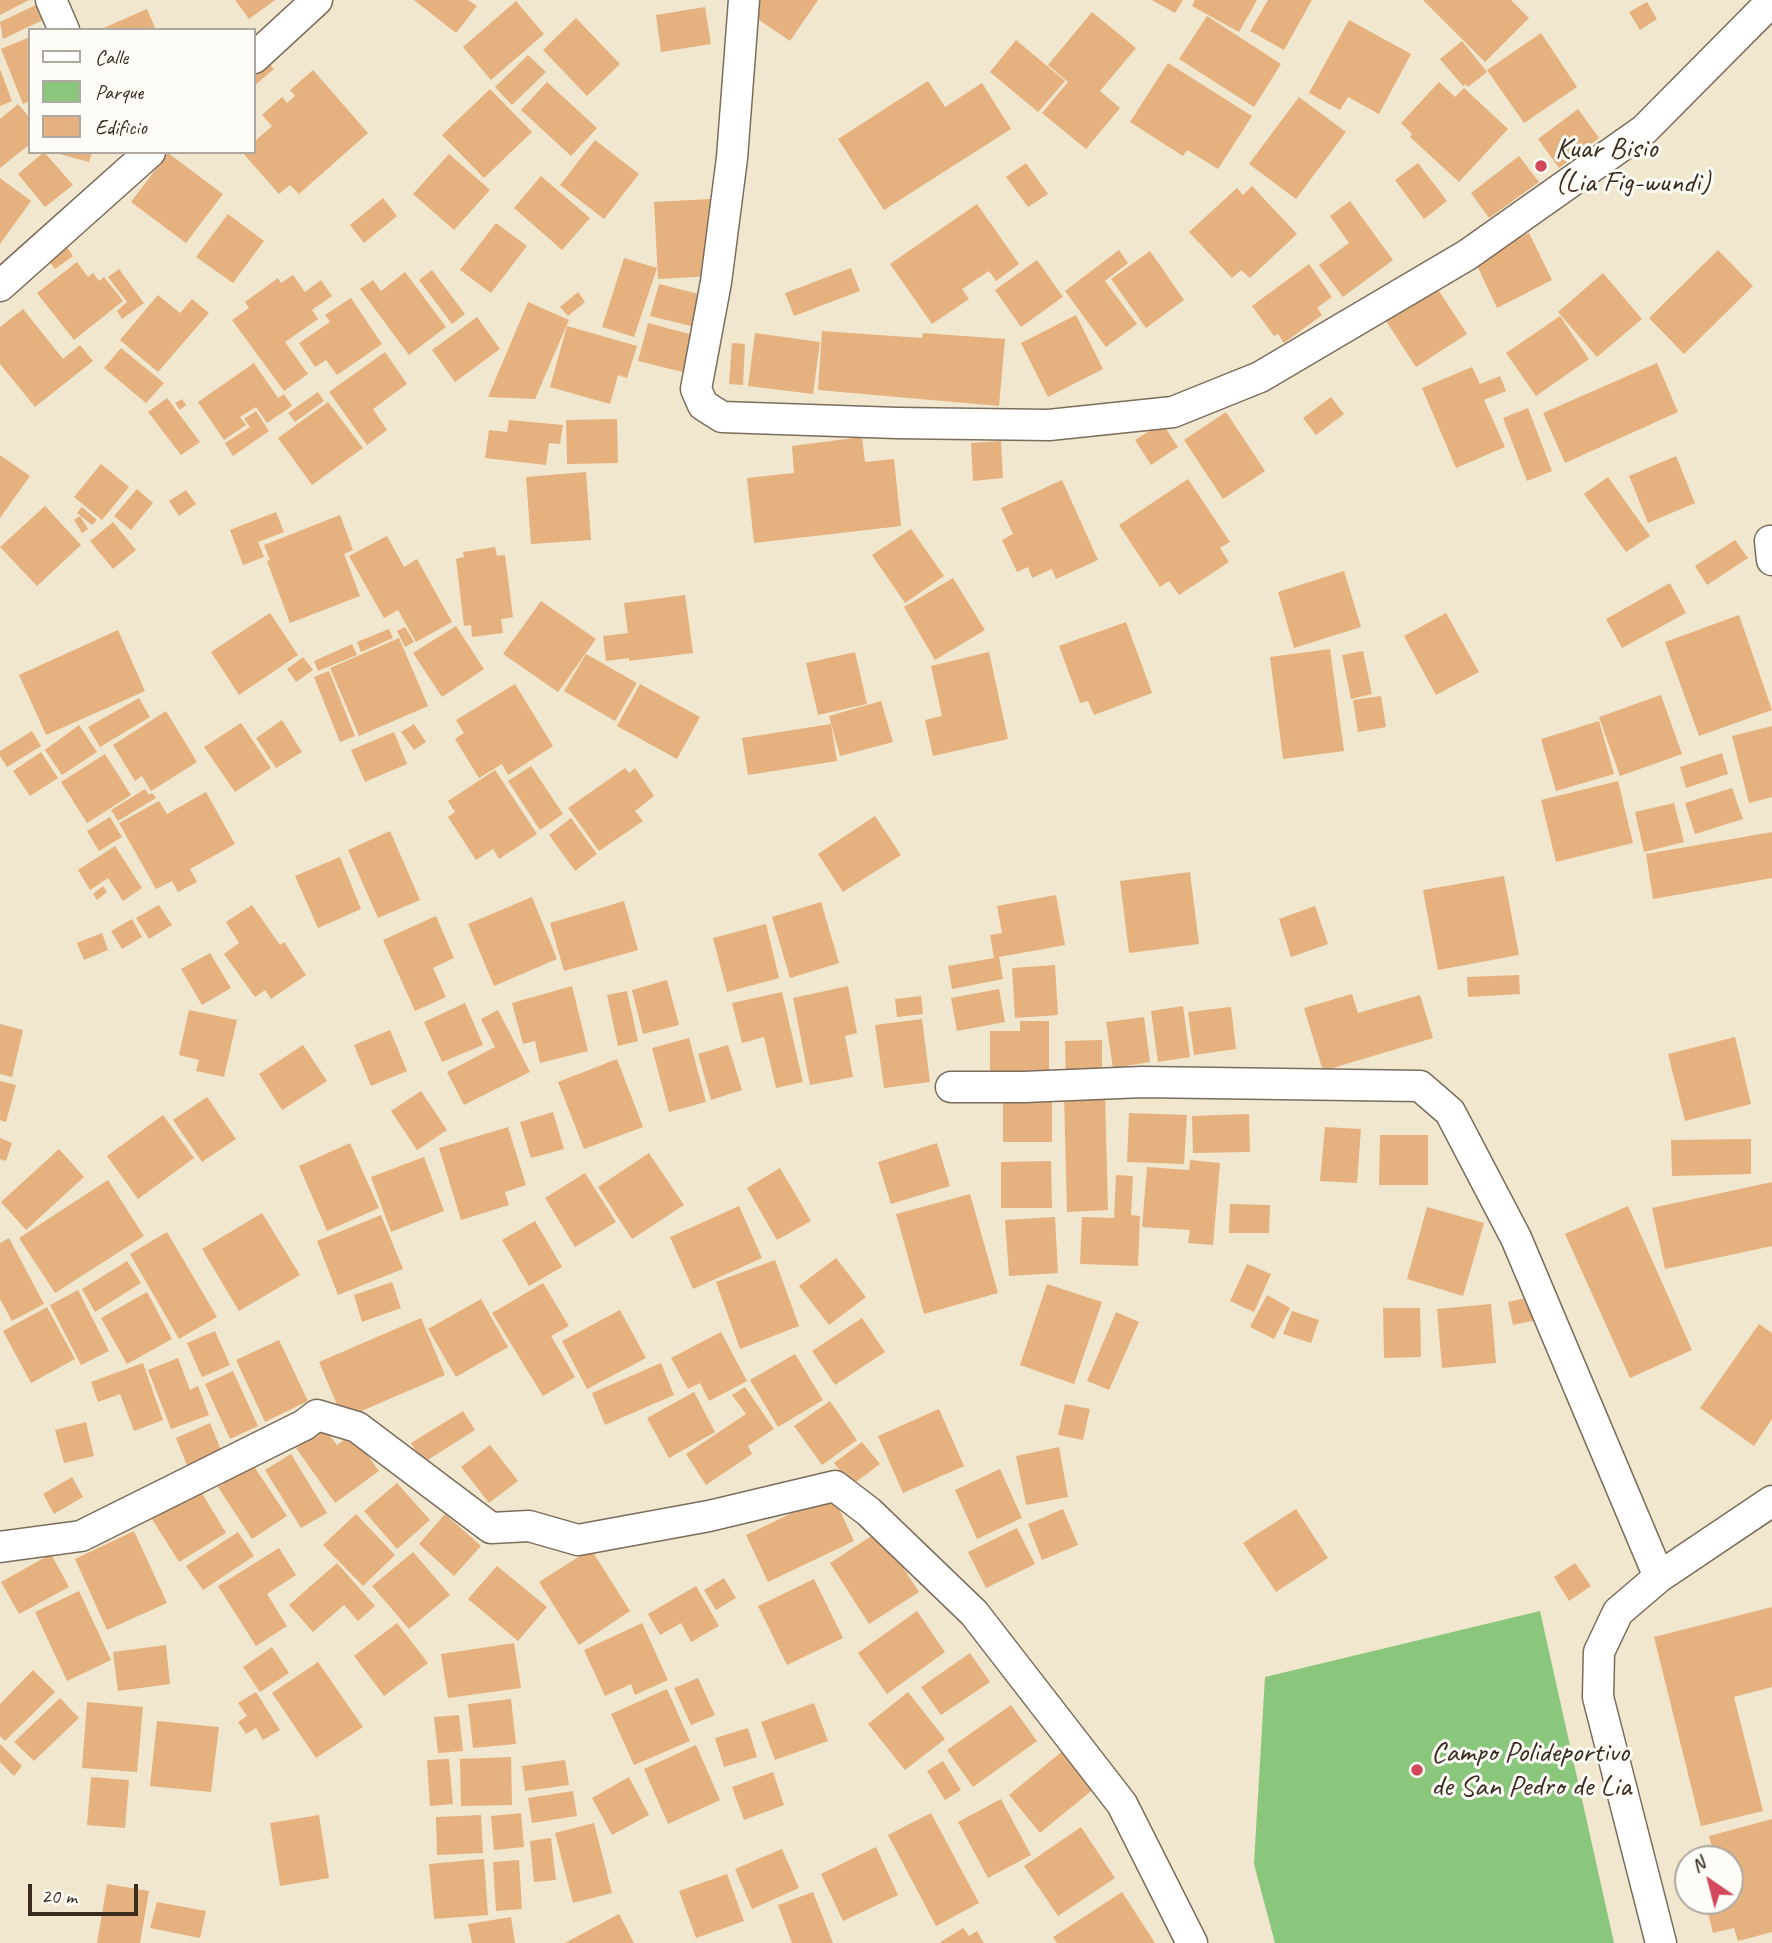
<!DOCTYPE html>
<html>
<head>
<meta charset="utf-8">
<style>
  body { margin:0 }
  #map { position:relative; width:1772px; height:1943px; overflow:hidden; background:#f1e7ce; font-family:Caveat,sans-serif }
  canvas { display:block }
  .legend { position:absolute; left:28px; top:28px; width:228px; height:126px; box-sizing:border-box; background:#fdfcf7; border:2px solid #afa8a0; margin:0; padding:9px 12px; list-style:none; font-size:21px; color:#3b2a1e }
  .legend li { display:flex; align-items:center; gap:14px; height:35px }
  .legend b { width:35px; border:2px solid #afa8a0 }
  .north { position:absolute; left:1674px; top:1845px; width:70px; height:70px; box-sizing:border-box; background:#fdfcf7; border:2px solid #afa8a0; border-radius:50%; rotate:325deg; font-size:19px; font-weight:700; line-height:28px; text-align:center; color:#3b2a1e }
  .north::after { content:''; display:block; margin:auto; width:24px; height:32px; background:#d1495b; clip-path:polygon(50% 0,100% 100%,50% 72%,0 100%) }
  .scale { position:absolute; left:28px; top:1884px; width:110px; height:32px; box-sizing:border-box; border:4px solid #3b2a1e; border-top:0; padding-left:9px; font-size:21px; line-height:24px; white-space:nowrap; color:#3b2a1e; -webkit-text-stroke:5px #fdfcf7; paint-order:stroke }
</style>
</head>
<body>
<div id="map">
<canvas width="1772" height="1943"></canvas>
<ul class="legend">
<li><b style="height:9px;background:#fff"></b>Calle</li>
<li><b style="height:19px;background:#8ac67b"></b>Parque</li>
<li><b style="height:19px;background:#e5b17f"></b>Edificio</li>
</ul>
<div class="north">N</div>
<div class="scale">20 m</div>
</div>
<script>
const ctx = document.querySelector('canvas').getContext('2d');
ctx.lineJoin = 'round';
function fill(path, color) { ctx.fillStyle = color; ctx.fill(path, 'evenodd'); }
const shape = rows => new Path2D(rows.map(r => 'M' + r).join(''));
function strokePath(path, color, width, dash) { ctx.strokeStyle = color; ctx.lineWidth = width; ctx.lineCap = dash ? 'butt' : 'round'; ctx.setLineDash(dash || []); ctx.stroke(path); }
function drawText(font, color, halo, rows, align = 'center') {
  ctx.font = font + ' Caveat,sans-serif'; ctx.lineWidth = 6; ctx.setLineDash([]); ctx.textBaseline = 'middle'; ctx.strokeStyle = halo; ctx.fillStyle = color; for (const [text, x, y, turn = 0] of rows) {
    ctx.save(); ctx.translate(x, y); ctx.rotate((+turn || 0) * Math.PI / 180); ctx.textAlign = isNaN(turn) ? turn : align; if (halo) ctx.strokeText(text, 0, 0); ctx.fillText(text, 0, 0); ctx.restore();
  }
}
fill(shape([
  [1540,1611,1614,1943,1275,1943,1254,1864,1265,1677]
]), '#8ac67b');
fill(shape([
  [0,0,29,0,0,15],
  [235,0,275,0,249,19],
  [414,0,468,0,477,6,456,33],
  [758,0,818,0,790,41,749,13],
  [1152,0,1183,0,1175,13],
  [1195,0,1257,0,1239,32,1192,6],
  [1268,0,1312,0,1284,50,1250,31],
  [1423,0,1511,0,1529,18,1485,62],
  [516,1,544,34,491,80,463,47],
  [1647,2,1657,19,1640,30,1629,12],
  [40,3,47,18,3,39,0,22],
  [705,7,711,44,661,52,656,15],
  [147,9,156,30,99,30],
  [1092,12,1136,48,1100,91,1120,108,1086,149,1042,113,1068,82,1048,65],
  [1207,16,1281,64,1254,107,1179,59],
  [576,18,620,64,587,96,543,50],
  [1349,20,1411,54,1379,114,1348,97,1340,110,1309,93],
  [1541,33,1577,87,1524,123,1487,70],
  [30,37,30,101,23,104,1,49],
  [1016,40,1065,81,1038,112,990,72],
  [1462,41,1487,72,1468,87,1466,84,1463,86,1440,59],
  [528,55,546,72,512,105,495,87],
  [266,60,274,69,254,86,254,70],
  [1168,63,1252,116,1218,169,1187,150,1183,156,1130,122],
  [0,69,12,101,0,106],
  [313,70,368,133,299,194,290,185,279,194,242,152,254,152,254,142,272,126,262,115,282,97,287,103,295,96,290,90],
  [928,81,945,107,982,83,1011,129,884,210,838,139],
  [547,82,597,128,571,156,521,110],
  [1439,82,1455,97,1464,88,1508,129,1459,182,1410,137,1412,134,1401,123],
  [490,89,532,132,484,178,442,135],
  [1299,97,1346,132,1296,199,1249,164],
  [18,104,30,118,30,144,0,168,0,119],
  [1578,109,1599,138,1559,168,1538,139],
  [595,140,639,174,604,219,560,185],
  [44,152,73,185,45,207,18,174],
  [52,152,92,152,89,162],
  [168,153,223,194,186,243,131,202],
  [449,154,490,190,454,230,413,194],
  [1519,156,1539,182,1489,218,1471,193],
  [1026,163,1048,194,1028,207,1006,177],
  [1418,163,1447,201,1424,219,1395,180],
  [541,176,590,218,562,250,514,208],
  [0,178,31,201,0,244],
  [1252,186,1297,234,1250,278,1241,270,1232,278,1189,232,1237,188,1243,195],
  [383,198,397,216,364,243,350,225],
  [710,199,714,276,658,279,654,202],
  [1350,201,1393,260,1343,297,1319,265,1349,243,1330,216],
  [977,204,1019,264,996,281,989,271,962,289,969,299,932,324,890,264],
  [228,214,264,241,233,283,196,257],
  [496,223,527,246,491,293,460,270],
  [1529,233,1552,280,1497,308,1474,259],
  [64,243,73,256,55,269,46,257],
  [1119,250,1128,263,1105,281,1137,324,1106,347,1065,291],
  [1718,250,1753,286,1684,354,1649,318],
  [1150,251,1184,300,1146,328,1111,279],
  [624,258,657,268,634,337,602,327],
  [1037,260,1063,297,1021,327,995,290],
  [77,262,88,277,93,273,99,281,104,277,123,301,74,340,37,293],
  [1309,264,1332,297,1317,308,1322,315,1284,343,1278,334,1274,336,1252,306],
  [851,268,860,291,794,316,785,293],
  [119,269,144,303,122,319,117,311,127,302,108,277],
  [432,270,465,314,452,324,419,280],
  [405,272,446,327,409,355,360,289,373,280,381,291],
  [1603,273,1642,319,1597,357,1558,312],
  [293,275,305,292,321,280,332,296,312,310,318,319,285,342,308,374,284,391,232,320,249,308,245,302,278,278,281,283],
  [659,284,703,295,695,327,650,316],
  [1437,288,1467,334,1416,367,1386,321],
  [578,292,585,302,568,316,560,307],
  [158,295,180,313,192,299,209,313,158,372,120,340],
  [351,298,382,344,337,375,326,360,315,367,299,343,330,322,325,315],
  [528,302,569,320,535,399,488,397],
  [23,309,63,359,80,345,93,361,35,407,0,364,0,327],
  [1076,315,1103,369,1048,397,1021,343],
  [1560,316,1589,359,1536,396,1506,353],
  [477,317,500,349,455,382,432,350],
  [648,323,693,335,683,372,638,361],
  [567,326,637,346,627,378,618,375,610,404,550,387],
  [822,331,922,338,923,333,1005,339,999,406,818,390],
  [755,333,820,342,813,394,748,386],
  [732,343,745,344,743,385,729,384],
  [121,348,164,383,146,403,104,368],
  [385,352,407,384,373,409,387,430,367,445,329,392],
  [254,363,278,398,284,394,292,406,267,423,256,407,240,417,246,425,224,440,198,402],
  [1657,363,1678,412,1565,463,1543,413],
  [1472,367,1480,384,1500,376,1506,391,1484,400,1505,447,1456,468,1422,388],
  [318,392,324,401,295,422,288,413],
  [1331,397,1344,414,1316,435,1303,418],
  [167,398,200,442,181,455,148,412],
  [182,399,186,405,180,410,175,403],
  [328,402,363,448,312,485,278,438],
  [1528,408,1552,471,1527,481,1503,418],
  [256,411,269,431,233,456,225,443,250,427,244,419],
  [1226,412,1265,471,1223,499,1184,440],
  [617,419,618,463,567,464,566,420],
  [509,420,563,425,560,444,549,443,546,465,485,458,489,430,507,432],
  [1162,423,1178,447,1151,465,1135,440],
  [862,437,865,462,894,459,901,526,754,543,747,478,794,473,792,446],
  [1001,441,1003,478,973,481,971,443],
  [0,455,30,476,0,518],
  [1676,456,1695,503,1648,523,1629,476],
  [101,464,129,487,102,520,74,497],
  [586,472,591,540,531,544,526,477],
  [1608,477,1650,536,1626,552,1584,494],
  [1188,479,1230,542,1220,548,1229,562,1179,595,1169,581,1160,587,1119,525],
  [1062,480,1098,560,1056,579,1052,569,1032,578,1028,567,1017,572,1002,540,1013,534,1001,508],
  [137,489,153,503,131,530,114,516],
  [186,490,196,504,179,516,169,501],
  [45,506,81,545,37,586,0,547],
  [82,507,97,520,92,525,77,513],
  [276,512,284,532,258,542,264,557,243,565,230,530],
  [340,515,353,550,344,554,360,596,290,623,267,561,270,560,264,545],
  [80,516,88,529,82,533,74,520],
  [113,522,136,550,113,569,90,541],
  [911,529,944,576,905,603,872,555],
  [387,536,404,567,417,559,452,622,416,642,398,610,384,618,349,556],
  [1735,540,1748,558,1707,585,1695,566],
  [495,547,497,556,505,555,513,617,501,619,503,633,472,637,471,625,464,626,456,559,464,557,463,552],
  [1344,571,1361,627,1294,648,1278,592],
  [953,578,985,630,935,660,904,607],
  [1670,583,1686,613,1622,648,1606,619],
  [685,595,693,653,629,661,629,658,606,661,603,636,628,633,624,603],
  [541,601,596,639,558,692,503,654],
  [270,613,298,655,239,695,211,652],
  [1446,613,1479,672,1436,695,1404,636],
  [1739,615,1772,710,1699,736,1665,642],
  [1126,622,1152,693,1094,715,1088,701,1080,703,1059,646],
  [456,626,484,669,442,697,413,653],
  [405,627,414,642,405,647,397,631],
  [389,629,393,638,361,652,357,642],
  [118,630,145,691,46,735,19,675],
  [399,638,428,706,359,736,330,668],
  [352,644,357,655,318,671,314,661],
  [1330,649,1344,751,1283,759,1270,657],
  [1363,651,1372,694,1351,699,1342,655],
  [855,652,867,704,818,715,806,663],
  [989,652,1008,739,933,756,925,720,942,716,931,666],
  [586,654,637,683,615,721,564,691],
  [303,657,313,670,296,682,287,669],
  [329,671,355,736,340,742,314,677],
  [515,684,553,746,508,775,502,764,479,778,455,739,464,733,456,720],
  [640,684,700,717,677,759,617,726],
  [1661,695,1682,754,1620,776,1599,717],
  [1381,696,1386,727,1358,732,1353,700],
  [139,698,150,717,100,747,88,727],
  [881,701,893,742,840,756,829,716],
  [166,711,197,762,151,791,142,776,135,781,113,745],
  [282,720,302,752,276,768,256,738],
  [1599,721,1614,774,1556,791,1541,739],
  [241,723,271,768,235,792,204,747],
  [414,724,426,742,414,750,401,732],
  [831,724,837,761,748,775,742,738],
  [79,725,97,752,62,775,45,750],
  [1772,726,1772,797,1749,803,1732,736],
  [32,731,41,746,7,767,0,756,0,751],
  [394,732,407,764,365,782,351,750],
  [41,752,58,778,30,796,13,771],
  [1722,753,1728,774,1686,788,1680,767],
  [105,754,131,795,87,823,61,782],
  [531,766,563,814,540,830,508,781],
  [625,768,629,773,635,768,654,796,635,811,643,821,599,851,568,808],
  [495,770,537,834,499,859,493,849,476,860,448,817,455,812,448,801],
  [1618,781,1633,843,1556,862,1541,800],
  [1732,788,1743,819,1695,834,1685,803],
  [145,789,149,795,152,793,156,798,118,821,111,810],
  [206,792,235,844,190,869,197,882,178,892,172,881,156,889,119,823,159,801,167,814],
  [1674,803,1684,842,1644,852,1635,812],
  [875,816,901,855,843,892,818,854],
  [110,817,122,837,99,851,87,831],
  [571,818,597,854,575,871,549,835],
  [390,831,420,900,378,918,348,850],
  [1772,832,1772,878,1653,899,1646,854],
  [115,846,142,888,123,901,108,878,90,890,78,870],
  [340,857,361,909,318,928,295,876],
  [1190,872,1199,944,1129,953,1120,881],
  [1504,876,1519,955,1438,970,1423,890],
  [103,886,107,892,97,900,93,894],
  [1056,895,1065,945,999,957,1003,979,952,989,948,966,994,958,990,935,1002,933,997,906],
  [532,897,557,959,494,986,468,924],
  [624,901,638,950,564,971,550,923],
  [821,902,839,963,790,978,772,917],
  [159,905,172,925,149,939,136,918],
  [252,905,280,945,284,942,306,975,271,999,265,990,255,997,224,954,239,943,226,922],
  [1315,906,1328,944,1291,957,1279,919],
  [436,916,454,958,433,968,446,997,415,1011,383,940],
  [132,919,142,937,122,949,111,931],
  [766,924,779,978,727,992,713,938],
  [102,933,108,950,84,960,77,943],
  [210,953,231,988,202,1005,181,969],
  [1055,965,1058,1015,1015,1018,1012,968],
  [1519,975,1520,994,1468,997,1467,977],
  [667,980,679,1025,643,1034,632,990],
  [572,986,588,1051,540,1063,535,1041,523,1044,512,1003],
  [848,986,857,1033,845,1036,853,1077,810,1085,793,998],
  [999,989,1005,1022,957,1031,951,998],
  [627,991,638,1041,618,1046,607,995],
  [782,992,803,1082,776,1088,764,1037,742,1043,732,1003],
  [1352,994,1358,1013,1420,995,1433,1038,1323,1071,1304,1008],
  [921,996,923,1014,897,1017,895,999],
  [465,1003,483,1045,442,1062,424,1022],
  [1183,1006,1190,1057,1158,1062,1151,1011],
  [1231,1007,1236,1049,1194,1055,1188,1012],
  [189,1010,237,1020,224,1077,196,1071,199,1060,179,1055],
  [498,1010,530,1072,464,1105,447,1072,495,1047,481,1019],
  [1144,1017,1150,1062,1113,1068,1106,1022],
  [922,1019,930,1082,884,1088,875,1025],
  [1020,1021,1049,1021,1049,1075,990,1076,990,1031,1020,1031],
  [0,1024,23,1030,12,1077,0,1074],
  [390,1030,407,1071,371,1086,354,1045],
  [1735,1037,1751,1104,1685,1121,1668,1054],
  [689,1038,706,1102,669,1112,652,1048],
  [1102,1040,1102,1080,1066,1081,1065,1041],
  [303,1045,327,1081,282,1110,259,1074],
  [728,1045,742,1090,711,1100,698,1054],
  [617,1059,643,1127,584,1149,558,1082],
  [0,1081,16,1085,6,1122,0,1120],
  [421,1091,447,1130,417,1150,391,1111],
  [1105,1093,1108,1210,1067,1212,1064,1095],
  [207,1097,236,1139,202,1162,173,1120],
  [1003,1097,1052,1098,1052,1142,1003,1142],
  [553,1112,564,1149,531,1158,520,1122],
  [1129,1113,1187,1115,1184,1164,1127,1162],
  [1249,1114,1250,1152,1193,1153,1192,1116],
  [163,1115,194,1158,138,1199,107,1156],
  [508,1127,526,1185,505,1192,509,1205,461,1220,439,1148],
  [1325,1127,1361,1129,1357,1183,1320,1181],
  [1380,1135,1428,1135,1428,1185,1379,1185],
  [0,1138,12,1143,6,1161,0,1159],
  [1751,1139,1751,1174,1672,1176,1671,1140],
  [350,1143,379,1208,327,1231,299,1166],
  [937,1143,950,1186,891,1204,878,1162],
  [59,1149,84,1177,26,1230,1,1202],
  [649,1153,684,1205,632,1239,598,1187],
  [424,1157,444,1211,391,1232,371,1177],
  [1190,1160,1220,1163,1213,1245,1188,1243,1190,1230,1142,1227,1147,1167,1189,1170],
  [1051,1161,1052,1208,1001,1208,1001,1162],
  [780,1168,811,1221,777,1240,747,1188],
  [585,1173,616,1222,575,1247,545,1198],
  [1116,1175,1133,1176,1131,1215,1140,1216,1138,1266,1080,1264,1082,1217,1114,1218],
  [108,1180,144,1236,55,1293,19,1238],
  [1772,1182,1772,1246,1665,1269,1652,1208],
  [970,1194,998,1293,924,1314,896,1214],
  [1230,1204,1270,1205,1269,1233,1229,1233],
  [739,1206,762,1258,693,1289,670,1237],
  [1628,1206,1692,1350,1630,1378,1565,1234],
  [1427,1207,1484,1223,1463,1296,1407,1279],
  [262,1213,300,1275,239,1311,202,1249],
  [381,1215,403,1269,338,1295,317,1241],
  [1055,1217,1058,1273,1009,1276,1005,1220],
  [535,1221,562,1267,529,1286,502,1240],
  [167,1232,217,1317,179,1339,130,1254],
  [9,1238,44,1304,12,1321,0,1299,0,1243],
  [836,1258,866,1297,829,1325,799,1286],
  [775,1260,799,1326,740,1349,716,1282],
  [127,1261,141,1283,95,1312,82,1289],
  [1247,1264,1271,1274,1254,1312,1230,1301],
  [392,1282,401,1308,362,1322,354,1295],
  [543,1283,569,1326,551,1336,575,1377,543,1396,492,1313],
  [1047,1284,1102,1302,1074,1384,1020,1365],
  [78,1290,109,1351,81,1365,50,1305],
  [147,1292,172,1339,127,1364,101,1318],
  [1267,1295,1290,1308,1274,1339,1250,1327],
  [1531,1297,1536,1320,1513,1325,1508,1302],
  [481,1299,508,1347,456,1377,428,1329],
  [1491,1304,1496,1363,1442,1368,1437,1309],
  [47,1307,75,1359,31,1383,3,1331],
  [1383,1308,1420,1308,1421,1357,1384,1358],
  [620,1310,646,1358,587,1389,562,1341],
  [1292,1311,1319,1320,1311,1343,1283,1334],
  [1116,1312,1139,1322,1109,1390,1087,1381],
  [421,1318,445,1375,343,1419,319,1362],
  [862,1318,885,1352,835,1385,812,1351],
  [1759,1324,1772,1333,1772,1419,1754,1446,1700,1408],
  [215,1331,230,1365,202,1377,187,1343],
  [721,1332,747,1381,709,1401,700,1383,688,1389,671,1358],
  [279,1340,308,1401,265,1422,236,1360],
  [795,1354,823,1400,778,1427,750,1380],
  [178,1358,190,1390,198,1386,209,1415,171,1429,148,1370],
  [143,1363,163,1420,134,1431,120,1394,98,1402,91,1382],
  [661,1363,674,1395,605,1425,592,1393],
  [233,1371,258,1426,230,1439,205,1384],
  [745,1387,774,1429,748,1446,752,1454,706,1485,686,1454,746,1414,732,1395],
  [694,1392,715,1432,669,1458,647,1418],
  [830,1401,857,1440,822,1465,794,1426],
  [1065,1404,1090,1409,1083,1440,1058,1435],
  [939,1409,964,1466,903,1493,878,1436],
  [463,1411,475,1430,423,1463,411,1443],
  [86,1422,94,1456,64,1463,55,1430],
  [210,1423,223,1455,189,1470,176,1438],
  [324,1428,337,1445,352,1434,379,1471,335,1503,296,1448],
  [862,1442,880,1464,852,1485,834,1463],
  [490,1445,518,1481,489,1503,461,1467],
  [1059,1447,1068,1497,1026,1505,1016,1456],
  [291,1454,327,1513,301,1528,265,1470],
  [253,1465,287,1516,252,1539,218,1487],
  [1000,1469,1022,1518,977,1539,955,1490],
  [72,1477,83,1497,54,1514,43,1494],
  [397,1483,430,1520,397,1549,364,1511],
  [200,1490,226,1533,179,1562,152,1519],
  [832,1494,854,1541,768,1582,746,1535],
  [1063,1509,1078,1545,1042,1560,1028,1524],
  [1296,1509,1328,1558,1276,1592,1243,1543],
  [356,1514,395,1555,363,1586,323,1545],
  [445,1514,481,1546,454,1576,419,1544],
  [1017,1528,1035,1564,986,1588,968,1552],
  [134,1531,167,1603,107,1630,75,1559],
  [879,1531,919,1592,869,1624,830,1563],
  [238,1532,254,1556,203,1590,186,1566],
  [279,1548,296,1575,267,1594,287,1626,256,1646,218,1586],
  [591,1549,630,1611,579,1645,539,1582],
  [413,1552,450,1595,409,1629,372,1586],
  [51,1554,69,1587,19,1614,1,1582],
  [337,1563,375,1606,358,1621,344,1605,313,1632,289,1605],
  [1575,1563,1591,1586,1569,1601,1554,1577],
  [497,1566,547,1607,518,1641,468,1599],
  [724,1578,736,1598,716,1610,704,1590],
  [814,1579,843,1638,787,1665,758,1606],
  [696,1586,719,1626,691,1642,681,1623,660,1635,648,1614],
  [79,1591,111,1660,67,1681,35,1612],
  [1772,1607,1772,1687,1734,1697,1763,1811,1701,1826,1654,1637],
  [917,1611,945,1652,887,1694,858,1653],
  [397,1623,428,1663,384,1696,354,1656],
  [642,1623,668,1680,635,1695,631,1684,605,1696,584,1650],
  [514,1643,521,1688,448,1698,441,1654],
  [166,1645,170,1684,118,1691,113,1652],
  [272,1647,289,1673,260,1692,243,1667],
  [970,1653,990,1682,941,1715,921,1687],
  [318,1662,363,1727,316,1758,272,1693],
  [33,1670,55,1692,5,1741,0,1736,0,1704],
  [698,1678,715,1715,691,1725,674,1688],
  [667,1689,690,1741,634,1765,611,1714],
  [256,1692,280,1730,263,1740,256,1728,246,1734,238,1722,247,1716,238,1703],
  [908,1692,945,1739,905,1770,868,1724],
  [60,1698,79,1718,34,1761,14,1742],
  [511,1699,516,1744,473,1748,468,1704],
  [87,1702,143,1707,137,1772,82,1768],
  [814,1703,828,1741,775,1760,761,1722],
  [1011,1705,1037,1741,973,1787,947,1750],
  [459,1715,463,1751,438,1753,434,1717],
  [157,1721,219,1727,211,1792,150,1786],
  [748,1728,757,1757,724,1767,715,1738],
  [0,1744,22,1766,14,1776,0,1762],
  [696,1745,720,1800,668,1824,644,1769],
  [1065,1749,1096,1787,1040,1833,1009,1795],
  [511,1757,512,1805,461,1806,460,1759],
  [449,1759,453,1804,430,1806,427,1760],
  [565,1760,569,1785,525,1791,522,1766],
  [943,1761,961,1790,945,1800,927,1771],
  [773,1772,784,1805,744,1820,732,1787],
  [91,1777,129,1780,125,1828,87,1825],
  [629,1777,649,1815,612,1835,592,1798],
  [573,1791,577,1816,532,1823,528,1798],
  [1001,1799,1031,1855,988,1878,958,1822],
  [521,1813,524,1847,494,1850,491,1816],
  [931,1813,979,1903,936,1926,888,1835],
  [319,1815,329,1878,280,1886,270,1823],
  [481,1815,483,1853,437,1855,436,1817],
  [1772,1819,1772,1932,1738,1941,1734,1928,1713,1933,1705,1901,1730,1901,1730,1859,1701,1859,1714,1855,1709,1836],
  [594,1823,612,1893,573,1903,555,1833],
  [1081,1827,1115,1878,1058,1916,1024,1866],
  [551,1838,556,1880,534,1882,530,1841],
  [876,1847,898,1895,843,1921,821,1874],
  [782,1849,799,1888,752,1909,735,1869],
  [484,1859,488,1915,434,1919,429,1864],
  [519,1860,522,1909,496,1911,493,1862],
  [727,1874,744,1921,696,1938,679,1891],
  [107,1884,149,1891,140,1943,97,1943],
  [813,1892,833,1943,792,1943,778,1905],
  [1122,1892,1155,1943,1057,1943,1053,1937],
  [157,1902,206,1911,200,1938,150,1928],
  [619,1914,634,1943,565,1943],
  [511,1917,515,1943,472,1943,468,1924],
  [963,1928,969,1936,977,1931,984,1943,939,1943]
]), '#e5b17f');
const street = shape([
  [51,0,64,30],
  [744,0,732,158,716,282,696,389,703,405,722,417,897,423,1049,425,1173,412,1260,377,1467,255,1644,130,1772,1],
  [254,58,317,0],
  [0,286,150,152],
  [1770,541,1772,560],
  [951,1087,1024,1087,1142,1082,1420,1086,1450,1112,1516,1238,1659,1577],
  [0,1547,81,1536,304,1425,317,1415,357,1427,491,1528,529,1526,578,1540,709,1516,835,1486,869,1512,974,1613,1122,1804,1192,1943],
  [1661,1943,1598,1697,1599,1652,1618,1612,1659,1577,1772,1501]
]);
strokePath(street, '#7b6c5c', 33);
strokePath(street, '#fff', 30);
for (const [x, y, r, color] of [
  [1541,166,7,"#d1495b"],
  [1417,1770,7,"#d1495b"]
]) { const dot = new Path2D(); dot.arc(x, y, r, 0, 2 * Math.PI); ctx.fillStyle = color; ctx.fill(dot); strokePath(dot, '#fdfcf7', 2.5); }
drawText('30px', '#3b2a1e', '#fdfcf7', [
  ["Kuar Bisio",1555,149],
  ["(Lia Fig-wundi)",1555,183],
  ["Campo Polideportivo",1431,1753],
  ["de San Pedro de Lia",1431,1787]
], 'left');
</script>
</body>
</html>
